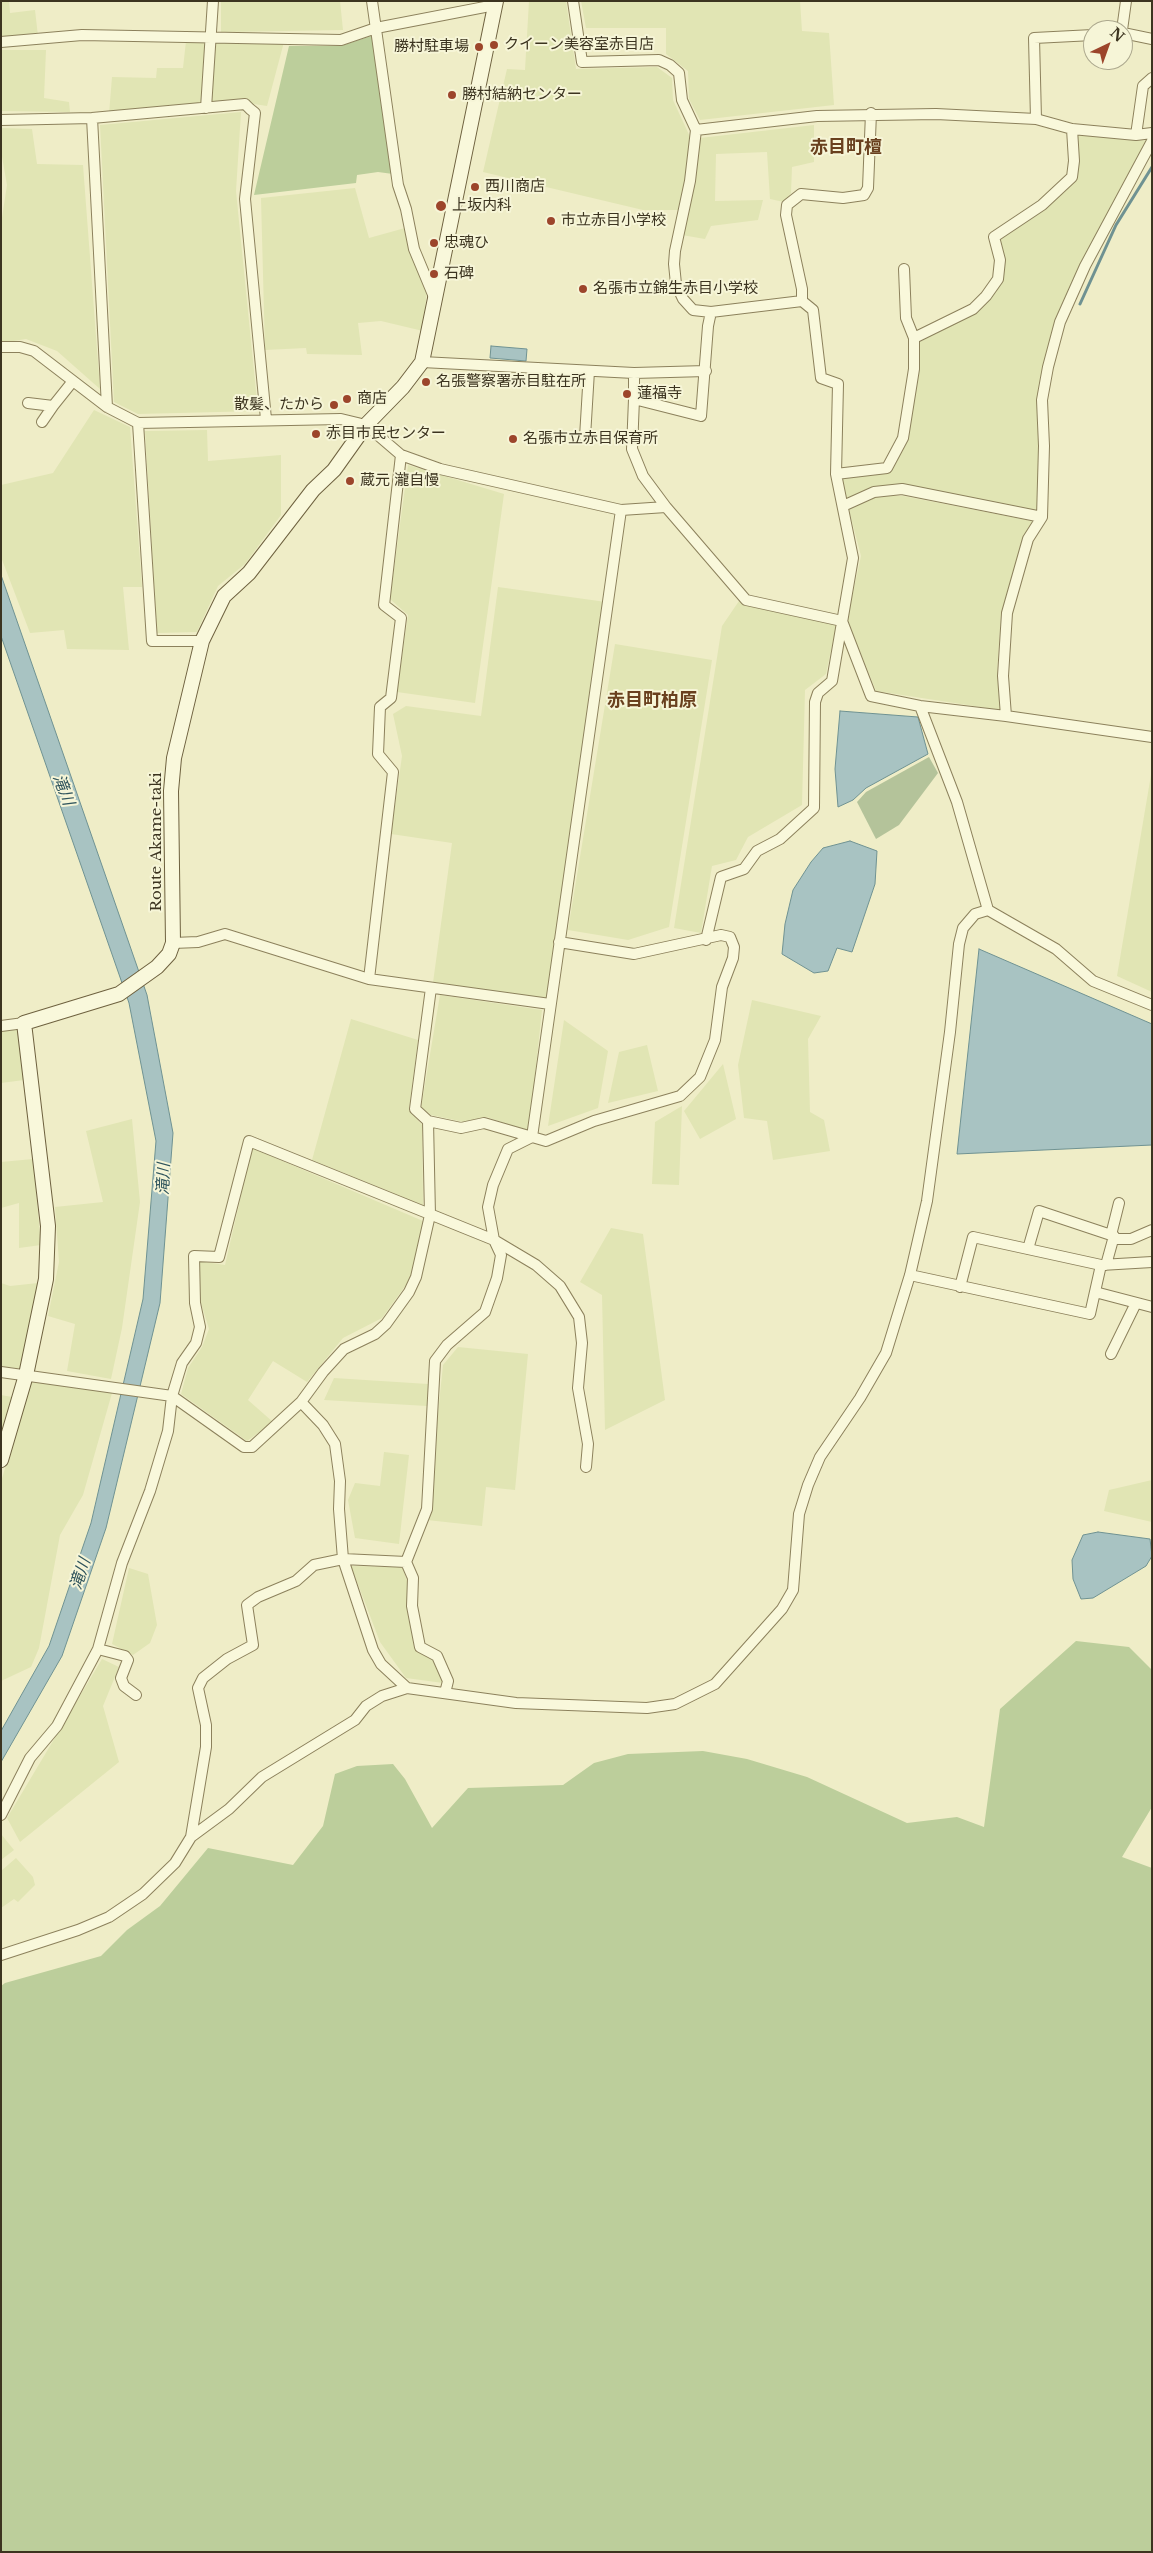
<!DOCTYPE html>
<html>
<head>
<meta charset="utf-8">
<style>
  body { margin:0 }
  #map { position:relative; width:1153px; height:2553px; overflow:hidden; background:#efedc7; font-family:"Libre Baskerville",serif }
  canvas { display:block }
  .frame { position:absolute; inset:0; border:2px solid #3c3420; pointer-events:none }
  .north { position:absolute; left:1083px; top:20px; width:50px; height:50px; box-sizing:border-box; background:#f6f5d7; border:1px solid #aca88e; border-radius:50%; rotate:42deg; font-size:14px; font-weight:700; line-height:20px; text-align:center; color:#3c3420 }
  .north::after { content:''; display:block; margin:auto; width:18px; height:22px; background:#9c452b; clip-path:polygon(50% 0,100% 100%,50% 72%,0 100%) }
</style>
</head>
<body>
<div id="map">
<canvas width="1153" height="2553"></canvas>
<div class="frame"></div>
<div class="north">N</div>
</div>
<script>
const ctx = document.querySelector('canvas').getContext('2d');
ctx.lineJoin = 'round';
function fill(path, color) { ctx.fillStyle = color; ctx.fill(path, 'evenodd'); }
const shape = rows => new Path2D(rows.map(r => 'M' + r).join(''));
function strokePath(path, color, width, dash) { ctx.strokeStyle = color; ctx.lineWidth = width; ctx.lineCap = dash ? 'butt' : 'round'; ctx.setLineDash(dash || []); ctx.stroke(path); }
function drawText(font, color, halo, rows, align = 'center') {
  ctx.font = font + ' "Libre Baskerville","Noto Sans JP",serif'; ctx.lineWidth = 4; ctx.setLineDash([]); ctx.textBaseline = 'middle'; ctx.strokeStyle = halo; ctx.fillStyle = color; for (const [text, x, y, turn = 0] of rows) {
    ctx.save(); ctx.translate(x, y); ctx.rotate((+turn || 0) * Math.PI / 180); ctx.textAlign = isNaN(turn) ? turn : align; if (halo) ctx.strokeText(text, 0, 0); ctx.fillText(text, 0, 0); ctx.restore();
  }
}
fill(shape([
  [1,1,9,1,10,13,35,10,38,36,1,36],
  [221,1,340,1,343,30,221,32],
  [529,1,566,1,576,69,657,67,672,78,673,100,691,139,814,125,814,162,792,167,791,193,784,202,770,199,767,152,716,154,715,201,763,200,758,220,711,226,705,239,676,234,682,210,643,210,483,172,507,69,525,70],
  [581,1,800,1,802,31,829,33,834,105,700,120,689,99,688,71,666,54,666,28,586,28],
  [186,41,284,42,267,106,234,101,109,114,112,77,156,78,157,68,183,68],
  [1,50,46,50,44,98,69,102,70,112,1,111],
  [241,112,236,191,258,411,138,414,114,402,100,125],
  [1,128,32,129,37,164,83,165,100,389,57,351,26,339,1,343,1,224,7,185,1,151],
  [1076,132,1149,141,1083,265,1039,400,1038,512,903,486,845,503,838,476,889,470,908,438,918,340,991,296,999,238,1075,179],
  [355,188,369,238,405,228,427,289,423,331,381,321,358,323,362,355,307,354,306,348,265,350,261,198],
  [94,410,130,427,142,587,123,587,129,650,67,649,64,630,30,633,1,557,1,485,53,473],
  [207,430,208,461,281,455,281,515,245,564,218,586,197,632,157,633,145,431],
  [408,465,504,494,475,703,397,692,408,615,390,599],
  [876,496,903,496,1032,521,1001,614,997,672,1000,710,876,691,847,620,861,556,849,510],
  [498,587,606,602,553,1006,432,990,452,843,391,834,402,756,393,714,406,706,481,716],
  [739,601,837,622,826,674,805,690,802,805,748,837,736,860,712,866,701,933,674,928,722,626],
  [615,644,712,660,669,927,628,940,568,930],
  [1152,769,1152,992,1117,976],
  [440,995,542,1010,529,1132,487,1117,464,1122,431,1115,421,1108],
  [752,1000,821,1016,808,1039,810,1112,824,1120,830,1151,773,1160,767,1121,744,1118,738,1065],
  [351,1019,418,1040,409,1110,422,1125,423,1205,312,1160],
  [564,1020,608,1051,598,1108,548,1126],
  [19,1028,24,1080,1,1083,1,1031],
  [647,1045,658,1091,608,1103,619,1052],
  [723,1064,736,1119,700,1139,684,1111],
  [682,1106,679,1185,652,1184,655,1122],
  [132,1119,140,1202,122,1328,111,1379,67,1371,75,1324,48,1316,59,1262,55,1207,103,1202,86,1131],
  [252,1148,423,1221,411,1278,382,1318,343,1338,307,1382,273,1361,248,1400,273,1422,247,1441,181,1394,188,1368,202,1347,209,1329,200,1300,199,1261,225,1265],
  [33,1159,41,1245,19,1248,19,1203,1,1208,1,1162],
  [611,1228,643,1234,665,1400,605,1430,602,1295,580,1282],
  [1,1283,10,1286,38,1283,21,1369,1,1366],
  [458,1347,528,1354,515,1490,486,1487,482,1526,427,1520,443,1365],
  [334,1378,428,1384,427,1406,324,1400],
  [31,1380,112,1393,83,1495,60,1535,39,1648,31,1667,1,1681,1,1482],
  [1,1395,12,1397,1,1432],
  [384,1452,409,1455,399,1544,355,1538,348,1500,355,1483,380,1486],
  [1152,1480,1152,1522,1104,1511,1109,1490],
  [351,1566,402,1567,409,1586,417,1647,434,1658,443,1683,406,1678,380,1642],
  [129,1568,148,1574,157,1625,150,1643,133,1655,112,1644],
  [102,1659,119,1667,103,1706,119,1762,20,1842,7,1818],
  [1,1834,14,1850,1,1860],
  [16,1858,33,1877,35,1885,18,1902,14,1899,1,1908,1,1871]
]), '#e1e5b4');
fill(shape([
  [374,35,393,174,378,172,357,175,356,183,254,195,289,46,341,46],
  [1076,1641,1129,1647,1152,1670,1152,1807,1122,1857,1152,1868,1152,2552,1,2552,1,1986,5,1983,101,1956,127,1930,160,1906,208,1848,293,1865,323,1826,335,1774,357,1766,393,1764,405,1779,432,1828,468,1788,563,1785,594,1763,628,1754,703,1751,747,1759,807,1777,907,1823,957,1817,984,1827,1000,1709]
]), '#bcce9b');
fill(shape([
  [929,757,938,773,899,825,876,839,857,802,866,792]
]), '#b4c39a');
const water = shape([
  [491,346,527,349,526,361,490,358,491,346],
  [1,575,147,995,173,1133,160,1303,106,1528,62,1656,1,1762,1,1731,49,1646,91,1523,143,1299,156,1141,129,1003,1,636,1,575],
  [840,711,918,717,928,754,866,788,853,800,838,807,835,769,840,711],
  [850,841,877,851,875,884,852,952,837,948,828,971,814,973,782,954,785,924,793,890,811,862,823,848,850,841],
  [979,949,1152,1024,1152,1145,957,1154,979,949],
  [1098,1532,1150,1539,1152,1556,1146,1566,1093,1598,1081,1599,1073,1579,1072,1560,1083,1535,1098,1532]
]);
fill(water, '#a8c3c2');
strokePath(water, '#6f9292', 1);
strokePath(shape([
  [1080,304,1116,225,1152,167]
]), '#6f9292', 3);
const minor = shape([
  [372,1,398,185,406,209,414,249,434,297],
  [573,1,582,62,659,60,670,65,679,73,682,100,696,130,817,116,936,114,1036,119,1072,129,1136,135,1152,133],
  [1122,30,1126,1],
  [1123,33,1152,39],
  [1,42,82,35,341,40,376,28,495,5],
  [206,108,213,1],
  [92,118,107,407],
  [1036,119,1034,38,1093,35],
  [1,120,92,118,245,104,250,109,255,113,245,199,266,419],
  [696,130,690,181,675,251,674,264,676,284,683,299,693,310,711,312],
  [1136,135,1143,86,1152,78],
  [904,269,906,318,914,338],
  [802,301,802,289,786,215,787,205,801,194,843,198,864,195,868,188,871,113],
  [1,347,20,347,34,351,107,407,138,423,341,419,366,425,401,455,440,469,621,510,666,507,746,600,842,621,871,696,920,706,1006,716,1152,737],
  [422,362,634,373,634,399,701,416,708,326,711,312,802,301,813,310,821,378,838,384,836,474,853,558,832,681,818,693,815,702,814,808,780,839,757,851,744,869,721,877,706,940],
  [634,373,706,371],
  [634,399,632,449,643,476,666,507],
  [28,403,53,406,73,381],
  [42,422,53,406],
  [138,423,152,641,202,641],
  [585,437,589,371],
  [836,474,887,468,903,438,914,369,914,338,973,309,986,296,998,279,1000,260,994,237,1042,205,1072,177,1074,161,1072,129],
  [843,506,874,492,902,489,1042,517],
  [920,706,957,802,988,910,1056,949,1093,981,1152,1005],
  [1006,716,1003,676,1007,613,1028,539,1042,517,1044,446,1042,400,1048,367,1060,322,1085,266,1152,141],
  [173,943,198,942,225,934,369,979,550,1004],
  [369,979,393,772,378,754,380,707,391,698,401,618,384,605,401,455],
  [431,988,415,1109,428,1121,461,1128,484,1123,546,1141,594,1121,680,1096,700,1077,715,1040,722,987,733,958,734,947,730,937,721,935,634,954,559,942],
  [1,1026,24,1023],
  [532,1137,621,510],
  [1111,1235,1119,1203],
  [1113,1239,1131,1239,1152,1230],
  [1028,1249,1039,1211,1114,1236,1106,1265],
  [910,1275,1090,1314,1101,1265],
  [960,1287,973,1237,1101,1265,1152,1262],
  [1095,1292,1152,1307],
  [1111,1354,1136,1303],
  [1,1372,172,1396,244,1447,252,1447,301,1402,323,1372,344,1349,375,1334,386,1324,409,1292,416,1277,430,1215,428,1121],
  [301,1402,323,1425,335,1444,340,1481,339,1509,343,1559,373,1650,381,1664,407,1688],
  [98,1649,125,1656,128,1660,121,1678,124,1686,136,1695],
  [445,1693,448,1681,437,1656,420,1647,412,1606,413,1578,406,1562,427,1509,435,1361,447,1345,485,1312,497,1278,501,1255,494,1240,488,1207,493,1185,508,1149,532,1137],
  [1,1815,30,1758,57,1726,98,1649,122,1563,150,1491,168,1431,172,1396,182,1363,196,1343,200,1327,195,1303,194,1256,219,1257,249,1141,494,1240,536,1265,560,1286,579,1317,582,1343,578,1388,588,1444,586,1467],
  [191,1837,206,1747,206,1725,198,1688,203,1678,227,1659,253,1645,247,1605,258,1597,296,1581,314,1565,343,1559,406,1562],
  [1,1955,78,1930,109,1917,143,1894,175,1863,191,1837,229,1809,262,1777,355,1720,366,1706,382,1696,407,1688,516,1703,647,1708,675,1704,715,1684,782,1609,793,1590,799,1514,808,1485,820,1457,860,1398,886,1353,910,1275,927,1201,950,1032,959,944,963,928,975,914,988,910]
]);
const secondary = shape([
  [1,1460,26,1375,46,1279,48,1226,24,1023,119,994,157,967,169,954,173,943,171,791,174,758,202,641,224,596,249,573,313,490,334,470,366,425,403,387,422,362,496,1]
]);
strokePath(minor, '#8c815c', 12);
strokePath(secondary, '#6e613f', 16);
strokePath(minor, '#f9f8db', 10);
strokePath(secondary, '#f9f8db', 14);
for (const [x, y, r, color] of [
  [494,45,5,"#9c452b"],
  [479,47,5,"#9c452b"],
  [452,95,5,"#9c452b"],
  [475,187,5,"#9c452b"],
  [441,206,6,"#9c452b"],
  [551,221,5,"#9c452b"],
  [434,243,5,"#9c452b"],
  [434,274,5,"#9c452b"],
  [583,289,5,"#9c452b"],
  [426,382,5,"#9c452b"],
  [627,394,5,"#9c452b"],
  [347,399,5,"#9c452b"],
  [334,405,5,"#9c452b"],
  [316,434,5,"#9c452b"],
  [513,439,5,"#9c452b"],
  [350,481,5,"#9c452b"]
]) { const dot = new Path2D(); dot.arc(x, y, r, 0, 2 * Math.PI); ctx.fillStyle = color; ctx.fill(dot); strokePath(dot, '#f6f5d7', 2); }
drawText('15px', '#3c3420', '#f6f5d7', [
  ["クイーン美容室赤目店",504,45],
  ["勝村駐車場",469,47,"right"],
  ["勝村結納センター",462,95],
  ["西川商店",485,187],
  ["上坂内科",452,206],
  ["市立赤目小学校",561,221],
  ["忠魂ひ",444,243],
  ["石碑",444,274],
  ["名張市立錦生赤目小学校",593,289],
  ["名張警察署赤目駐在所",436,382],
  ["蓮福寺",637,394],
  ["商店",357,399],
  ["散髪、たから",324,405,"right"],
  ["赤目市民センター",326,434],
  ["名張市立赤目保育所",523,439],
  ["蔵元 瀧自慢",360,481]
], 'left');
drawText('15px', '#3c3420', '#f6f5d7', [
  ["Route Akame-taki",157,842,-90]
]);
drawText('italic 16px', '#2f545c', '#f6f5d7', [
  ["滝川",63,790,69],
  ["滝川",164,1179,-88],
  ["滝川",81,1574,-72]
]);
drawText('bold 18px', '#69401e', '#f6f5d7', [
  ["赤目町檀",846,148],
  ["赤目町柏原",652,701]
]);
</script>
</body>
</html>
